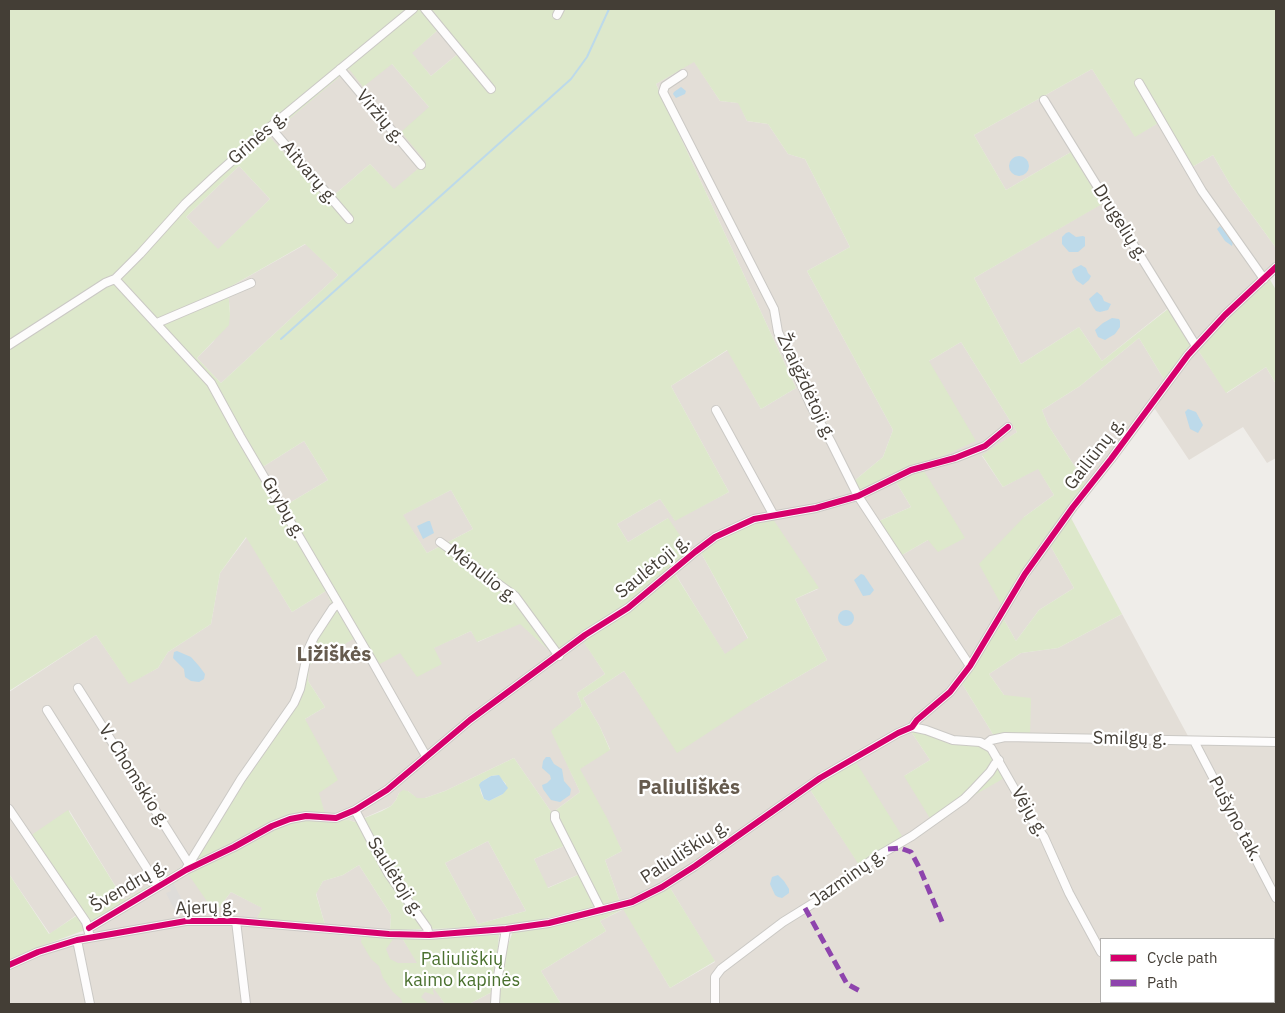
<!DOCTYPE html>
<html>
<head>
<meta charset="utf-8">
<style>
  body { margin:0 }
  #map { position:relative; width:1285px; height:1013px; overflow:hidden; background:#efede9; font-family:"IBM Plex Sans",sans-serif }
  canvas { display:block }
  .frame { position:absolute; inset:0; border:10px solid #443e36; pointer-events:none }
  .legend { position:absolute; left:1100px; top:938px; width:175px; height:65px; box-sizing:border-box; background:#fff; border:1px solid #b4b2af; margin:0; padding:6px 9px; list-style:none; font-size:15px; color:#443e36 }
  .legend li { display:flex; align-items:center; gap:10px; height:25px }
  .legend b { width:25px; border:1px solid #b4b2af }
</style>
</head>
<body>
<div id="map">
<canvas width="1285" height="1013"></canvas>
<div class="frame"></div>
<ul class="legend">
<li><b style="height:6px;background:#d6006c"></b>Cycle path</li>
<li><b style="height:6px;background:#8e44ad"></b>Path</li>
</ul>
</div>
<script>
const ctx = document.querySelector('canvas').getContext('2d');
ctx.lineJoin = 'round';
function fill(path, color) { ctx.fillStyle = color; ctx.fill(path, 'evenodd'); }
const shape = rows => new Path2D(rows.map(r => 'M' + r).join(''));
function strokePath(path, color, width, dash) { ctx.strokeStyle = color; ctx.lineWidth = width; ctx.lineCap = dash ? 'butt' : 'round'; ctx.setLineDash(dash || []); ctx.stroke(path); }
function drawText(font, color, halo, rows, align = 'center') {
  ctx.font = font + ' "IBM Plex Sans",sans-serif'; ctx.lineWidth = 4.5; ctx.setLineDash([]); ctx.textBaseline = 'middle'; ctx.strokeStyle = halo; ctx.fillStyle = color; for (const [text, x, y, turn = 0] of rows) {
    ctx.save(); ctx.translate(x, y); ctx.rotate((+turn || 0) * Math.PI / 180); ctx.textAlign = isNaN(turn) ? turn : align; if (halo) ctx.strokeText(text, 0, 0); ctx.fillText(text, 0, 0); ctx.restore();
  }
}
fill(shape([
  [439,29,459,53,431,76,411,53],
  [694,61,720,101,739,103,747,121,768,124,788,154,805,159,850,247,807,271,893,430,883,457,854,481,893,477,911,507,879,521,902,555,928,540,920,466,929,361,961,342,1017,432,982,456,1003,487,1038,468,1054,495,1024,517,1003,608,966,666,940,699,914,720,817,776,668,881,620,902,605,860,622,851,579,769,610,749,600,727,583,698,624,671,644,701,755,702,827,660,795,599,818,589,700,551,748,639,725,655,670,565,668,518,628,542,617,524,660,499,675,520,729,492,671,386,728,350,761,409,796,388,656,84],
  [392,64,429,107,427,162,394,190,370,164,327,201,268,136,350,68],
  [1092,69,1135,136,1165,119,1192,167,1213,155,1231,186,1276,248,1276,261,1208,328,1191,347,1167,309,1102,361,1079,327,1021,364,974,278,1101,204,1071,152,1006,190,974,135],
  [239,166,270,199,218,250,186,217],
  [306,244,338,275,221,383,197,358,213,342,230,314,228,288],
  [1139,338,1165,381,1086,484,1048,425,1042,410,1080,386],
  [1198,350,1227,393,1266,367,1276,384,1276,458,1267,463,1243,427,1189,460,1153,406],
  [304,441,328,480,286,505,261,468],
  [451,490,473,529,427,553,402,515],
  [247,537,292,612,326,591,332,605,299,675,294,698,239,774,183,866,124,900,69,810,82,911,50,934,9,874,9,692,96,635,129,683,158,668,168,652,211,624,220,573],
  [1050,545,1074,588,1039,610,1016,641,1003,618],
  [1122,614,1188,736,1276,737,1276,980,1274,981,1274,939,1101,939,1101,1002,1234,1002,1229,1004,718,1004,717,987,720,975,715,974,714,1004,561,1004,541,971,606,931,600,921,624,909,670,988,715,962,669,886,809,788,859,864,854,759,910,730,930,760,904,776,985,747,950,744,913,729,961,682,994,736,1004,695,989,674,1021,653,1058,648],
  [520,623,553,654,579,634,605,674,577,693,582,706,552,731,580,792,552,813,514,758,445,791,425,798,416,798,408,791,399,793,396,800,391,806,355,822,349,820,327,822,318,793,305,719,325,707,308,681,309,665,361,634,400,653,433,648,471,631,478,642],
  [488,841,526,911,478,924,445,863],
  [566,845,580,874,547,888,534,859],
  [359,865,391,915,390,930,325,925,316,893,323,881,343,875],
  [187,871,218,909,231,892,263,908,256,920,185,917,107,931,93,931,94,929],
  [231,924,349,936,402,938,445,1004,9,1004,9,969,51,950,81,943,183,925],
  [494,991,493,1004,469,1004]
]), '#e3ded7');
fill(shape([
  [9,9,1276,9,1276,248,1231,186,1213,155,1192,167,1165,119,1135,137,1092,69,974,135,1006,190,1071,152,1102,204,974,278,1021,364,1079,327,1102,361,1168,309,1191,347,1165,381,1139,338,1080,386,1042,410,1048,425,1086,484,1003,608,979,564,1024,517,1054,495,1038,469,1003,487,982,455,1017,432,961,342,929,361,976,441,921,466,965,538,938,552,928,540,902,555,879,521,911,507,893,477,860,492,854,481,883,457,893,430,807,271,850,247,805,159,788,154,768,124,747,121,738,103,720,101,694,62,656,84,796,388,761,409,727,350,671,386,729,492,675,521,660,499,617,524,628,542,668,518,690,550,670,566,725,654,748,638,700,551,731,531,771,516,819,588,795,599,827,660,755,702,677,753,624,671,583,698,600,727,610,750,580,769,607,818,622,851,605,860,620,902,506,927,390,930,391,915,359,865,343,875,323,881,316,894,325,925,256,920,262,908,231,892,218,909,213,910,186,871,96,926,39,947,9,961,9,874,49,934,82,912,30,836,68,810,124,900,183,866,239,774,294,698,299,675,332,605,326,591,292,612,246,537,220,573,211,624,168,652,158,668,129,684,96,635,9,691],
  [439,29,459,53,431,76,412,53],
  [392,64,429,107,401,132,426,162,394,189,370,164,327,201,269,136,349,69,363,87],
  [239,166,270,199,218,249,186,217],
  [305,244,338,275,221,383,197,358,229,325,230,314,228,288],
  [304,441,328,480,286,505,261,468],
  [451,490,473,529,427,553,403,515],
  [520,624,553,654,579,635,605,674,577,693,582,706,551,731,580,792,552,813,514,758,445,791,425,798,417,798,408,791,403,790,399,793,396,800,391,806,382,811,355,822,349,820,327,821,319,793,338,780,305,719,325,707,308,681,309,665,360,635,378,665,400,653,417,677,442,664,434,648,471,631,477,642],
  [498,775,506,784,503,794,489,801,484,799,481,793,480,789,481,782,491,776],
  [488,841,526,911,478,924,445,863],
  [566,845,580,874,548,888,534,859],
  [1269,278,1276,290,1276,384,1266,367,1226,393,1198,350,1218,325],
  [1070,516,1122,614,1058,648,1021,653,989,674,1004,695,1031,698,1030,735,994,736,961,682,1003,618,1016,641,1039,610,1074,588,1050,545],
  [913,729,950,744,985,746,992,753,1006,777,931,820,904,776,930,760,910,730],
  [854,759,902,836,859,865,809,788],
  [669,886,715,961,670,988,623,909,600,921,606,931,541,971,561,1004,498,1004,505,953,513,931,558,924],
  [499,935,494,991,469,1004,445,1004,432,986,434,995,425,992,421,997,429,1004,403,1004,401,999,393,992,383,978,379,966,371,959,361,942,362,936,394,938,386,949,390,959,398,963,417,963,402,938],
  [1234,1002,1268,1002,1270,1004,1229,1004]
]), '#dde8cb');
fill(shape([
  [173,883,188,911,183,913,180,911,176,913,166,893,171,891,168,886]
]), '#dedcd9');
fill(shape([
  [681,87,686,91,685,94,676,98,673,94,674,92],
  '1009 166a10 10 0 1 1 20 0a10 10 0 1 1-20 0Z',
  [1220,226,1233,242,1232,246,1225,241,1217,229],
  [1069,232,1076,237,1083,236,1085,237,1085,246,1078,252,1069,252,1062,244,1062,237,1066,233],
  [1081,265,1086,268,1088,273,1091,276,1089,280,1083,285,1076,280,1072,272,1073,269],
  [1097,292,1102,296,1104,301,1111,304,1108,310,1100,312,1096,311,1093,307,1089,299],
  [1112,318,1119,319,1120,321,1120,327,1115,334,1105,340,1098,337,1095,330,1103,323],
  [1188,409,1196,412,1203,425,1198,433,1190,429,1185,412],
  [428,521,430,521,434,533,423,539,417,526],
  [861,574,864,575,874,590,870,595,863,596,854,580],
  '838 618a8 8 0 1 1 16 0a8 8 0 1 1-16 0Z',
  [177,651,191,657,199,666,205,674,204,679,199,682,191,681,185,677,184,669,173,658,174,652],
  [546,757,550,757,554,764,562,769,564,781,571,789,570,795,560,802,551,800,543,789,542,785,547,783,551,779,550,775,542,768,543,761],
  [499,775,508,788,503,794,489,801,484,799,479,785,481,782,491,776],
  [778,875,784,881,789,889,789,893,782,898,778,897,775,895,770,884,772,877]
]), '#bddaea');
strokePath(shape([
  [281,339,571,79,587,57,609,9]
]), '#bddaea', 2);
const minor = shape([
  [425,9,491,89],
  [557,15,560,9],
  [340,69,421,165],
  [683,74,665,86,663,92,774,309,778,332,811,406,831,442,858,496,970,666],
  [1139,83,1202,191,1264,279],
  [1044,100,1196,346],
  [270,127,349,219],
  [115,279,211,383,240,436,371,659,426,756],
  [157,323,251,283],
  [9,345,105,283,115,279,140,254,185,204,216,175,270,127,413,9],
  [716,410,773,514],
  [440,542,515,596,559,656],
  [78,688,189,864],
  [47,710,158,886],
  [912,727,926,730,953,740,980,742,991,748,1031,818,1044,837,1069,893,1101,952],
  [1194,741,1276,898],
  [986,744,991,740,1005,737,1276,742],
  [9,809,86,922,89,933],
  [355,810,388,873,427,928,429,935],
  [555,815,555,819,601,910],
  [186,869,241,779,294,703,300,689,308,650,314,637,333,608,338,604],
  [236,921,246,1004],
  [89,928,186,870,234,847,272,826,290,819,306,816,336,818,355,810,387,790,470,720,585,635,628,608,695,552,715,537,754,519,816,508,858,496,911,470,955,458,985,446,1008,427],
  [77,940,90,1004],
  [9,965,38,952,77,940,186,921,236,921,389,934,429,935,506,929,549,923,632,902,662,887,695,866,820,778,898,733,912,727,917,720,950,692,970,666,1025,574,1073,507,1111,459,1188,355,1225,315,1276,267],
  [1128,1002,1129,1004],
  [495,1004,496,988,506,929],
  [715,1004,715,977,721,969,783,922,825,896,876,857,912,836,964,799,974,789,990,772,995,764,999,760]
]);
strokePath(minor, '#cbc9c5', 10);
strokePath(minor, '#fdfcfc', 8);
strokePath(shape([
  [888,849,900,848,911,852,920,869,943,924],
  [805,908,847,984,860,991]
]), '#8e44ad', 5, [10, 5]);
strokePath(shape([
  [89,928,186,870,234,847,272,826,290,819,306,816,336,818,355,810,387,790,470,720,585,635,628,608,695,552,715,537,754,519,816,508,858,496,911,470,955,458,985,446,1008,427],
  [9,965,38,952,77,940,186,921,236,921,389,934,429,935,506,929,549,923,632,902,662,887,695,866,820,778,898,733,912,727,917,720,950,692,970,666,1025,574,1073,507,1111,459,1188,355,1225,315,1276,267]
]), '#d6006c', 6);
drawText('18px', '#443e36', '#fff', [
  ["Viržių g.",380,117,50],
  ["Grinės g.",258,138,-41],
  ["Aitvarų g.",309,173,50],
  ["Drugelių g.",1120,223,58],
  ["Žvaigždėtoji g.",806,387,65],
  ["Gailiūnų g.",1095,454,-52],
  ["Grybų g.",283,508,60],
  ["Saulėtoji g.",653,567,-39],
  ["Mėnulio g.",482,574,38],
  ["Smilgų g.",1130,739,1],
  ["V. Chomskio g.",134,776,58],
  ["Vėjų g.",1029,812,60],
  ["Pušyno tak.",1235,819,62],
  ["Paliuliškių g.",685,852,-33],
  ["Saulėtoji g.",395,877,58],
  ["Jazminų g.",848,878,-35],
  ["Švendrų g.",129,886,-31],
  ["Ajerų g.",206,908,-2]
]);
drawText('18px', '#4a702e', '#fff', [
  ["Paliuliškių",462,960],
  ["kaimo kapinės",462,981]
]);
drawText('bold 20px', '#665b4e', '#fff', [
  ["Ližiškės",334,655],
  ["Paliuliškės",689,788]
]);
</script>
</body>
</html>
